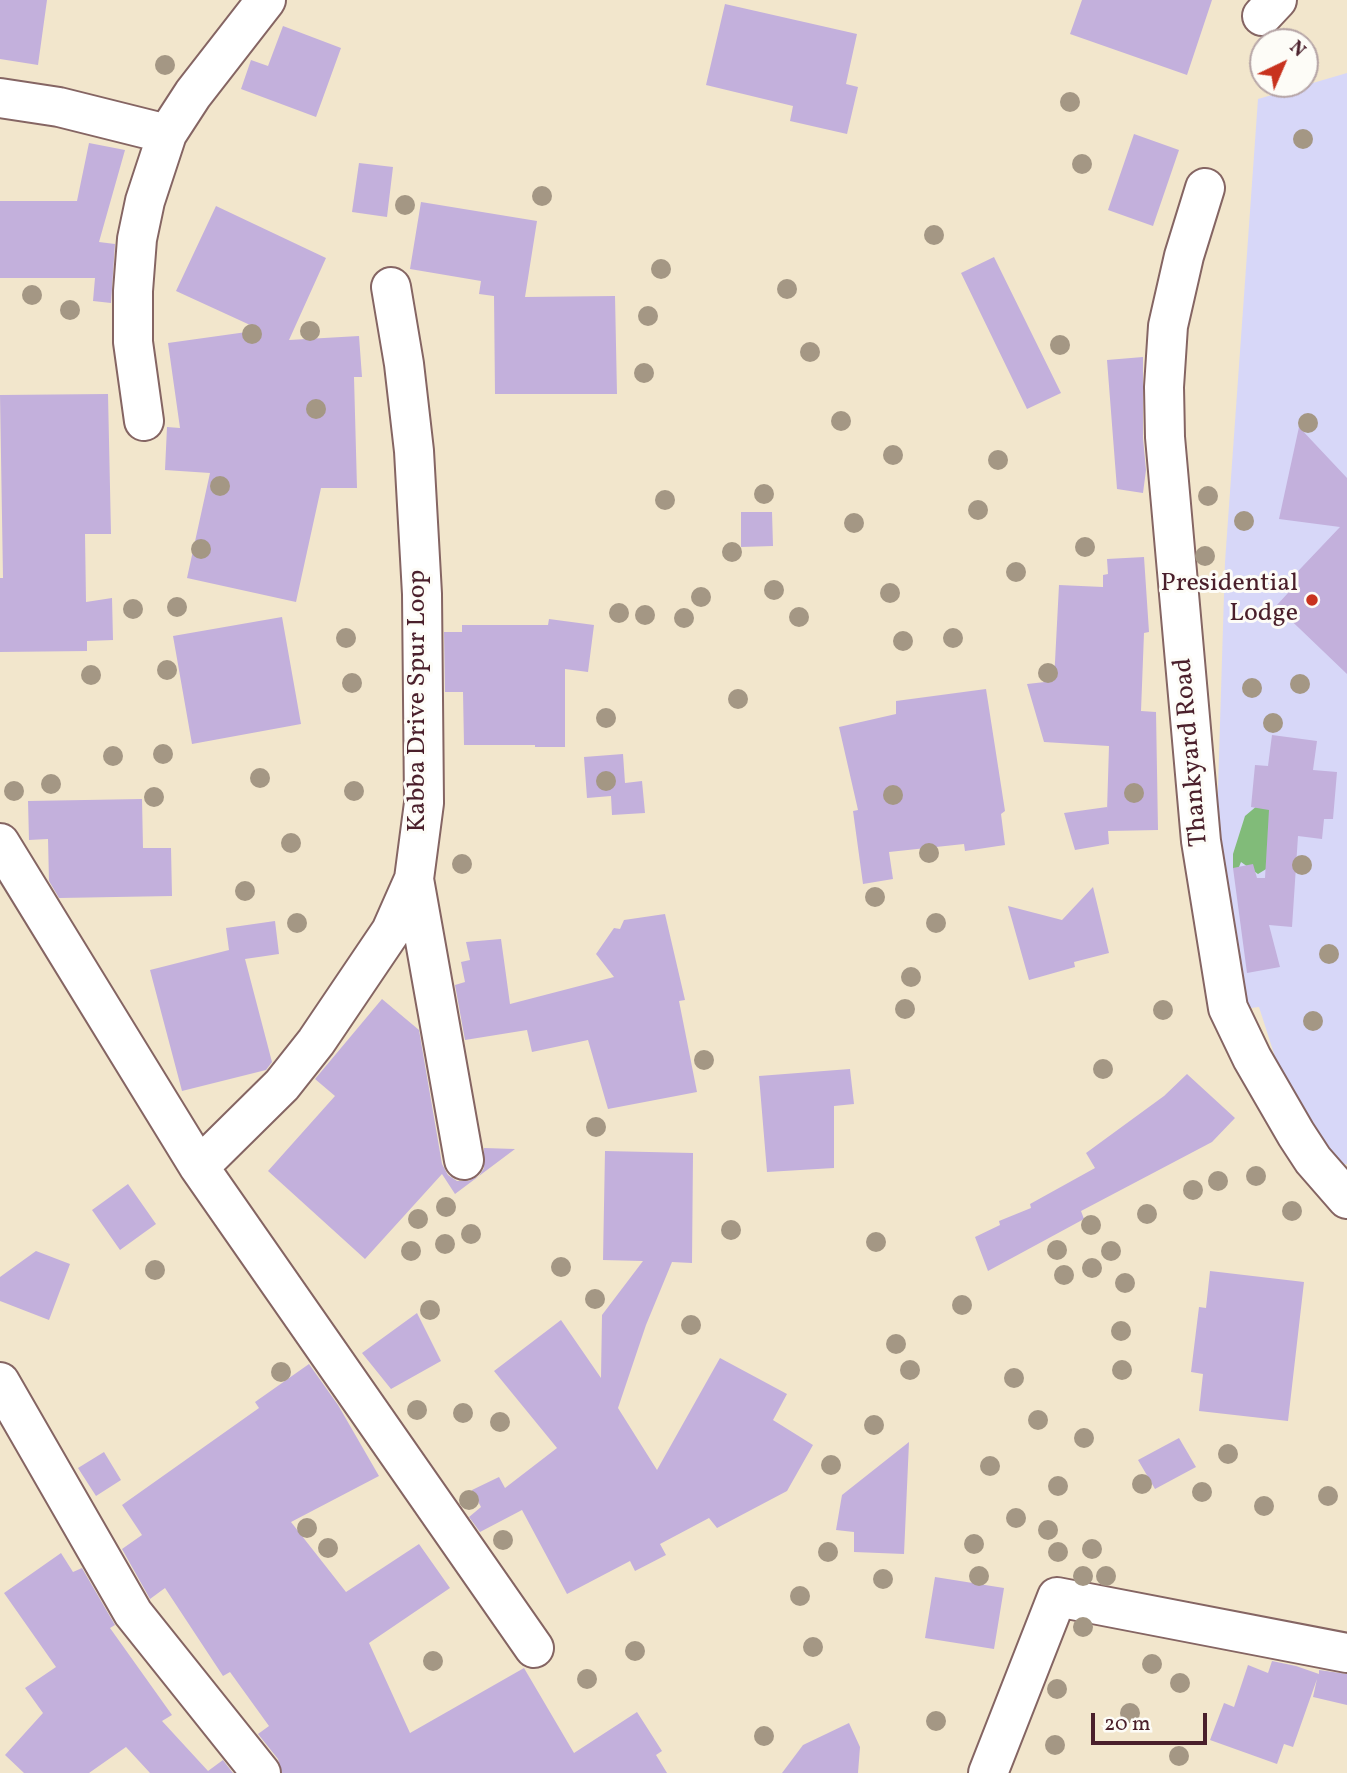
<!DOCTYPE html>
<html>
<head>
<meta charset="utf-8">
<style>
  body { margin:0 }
  #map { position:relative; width:1347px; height:1773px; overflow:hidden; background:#f2e6cc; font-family:Vollkorn,serif }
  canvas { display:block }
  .north { position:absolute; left:1249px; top:28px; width:70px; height:70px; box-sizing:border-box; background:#fdfcf7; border:2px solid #b5a4a5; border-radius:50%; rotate:44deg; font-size:19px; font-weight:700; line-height:28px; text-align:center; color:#4a1f2b }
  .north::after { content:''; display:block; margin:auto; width:24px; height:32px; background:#c8321e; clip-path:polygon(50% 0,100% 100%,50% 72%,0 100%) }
  .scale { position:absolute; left:1091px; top:1713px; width:116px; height:32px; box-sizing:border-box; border:4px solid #4a1f2b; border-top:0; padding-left:9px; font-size:21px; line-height:24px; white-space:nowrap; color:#4a1f2b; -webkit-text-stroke:5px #fdfcf7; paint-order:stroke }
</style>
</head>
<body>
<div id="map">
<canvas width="1347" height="1773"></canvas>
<div class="north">N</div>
<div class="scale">20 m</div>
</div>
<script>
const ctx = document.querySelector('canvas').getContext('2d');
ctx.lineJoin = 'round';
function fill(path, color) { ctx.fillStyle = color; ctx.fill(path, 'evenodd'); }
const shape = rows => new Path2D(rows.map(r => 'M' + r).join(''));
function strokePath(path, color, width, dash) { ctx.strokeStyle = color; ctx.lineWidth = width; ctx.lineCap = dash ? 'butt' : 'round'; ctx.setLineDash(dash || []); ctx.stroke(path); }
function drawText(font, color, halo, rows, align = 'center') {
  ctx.font = font + ' Vollkorn,serif'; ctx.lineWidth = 6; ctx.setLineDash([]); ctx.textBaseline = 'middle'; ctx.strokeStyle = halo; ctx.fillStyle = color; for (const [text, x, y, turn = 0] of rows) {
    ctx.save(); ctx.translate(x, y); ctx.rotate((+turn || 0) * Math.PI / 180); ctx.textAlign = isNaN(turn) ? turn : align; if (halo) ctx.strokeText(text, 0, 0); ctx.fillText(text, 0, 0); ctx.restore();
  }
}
fill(shape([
  [1347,73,1347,1164,1325,1172,1286,1091,1259,1007,1234,1010,1216,853,1225,562,1258,99]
]), '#d7d7f8');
fill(shape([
  [1264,800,1293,807,1276,863,1258,874,1241,862,1237,872,1233,868,1233,854,1245,816]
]), '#81bb79');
fill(shape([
  [0,0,47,0,38,65,0,59],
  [1082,0,1212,0,1187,75,1070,34],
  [725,4,857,34,846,84,858,87,847,134,790,121,793,106,706,85],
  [283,26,341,48,316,117,241,89,251,60,268,66],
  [1134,134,1179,150,1153,226,1108,210],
  [89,143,125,150,99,242,115,244,111,303,93,301,95,278,0,278,0,201,77,201],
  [359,163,393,167,387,217,352,212],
  [421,202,537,221,525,297,615,296,617,394,495,394,494,296,479,294,481,281,410,269],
  [216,206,326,258,289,340,359,336,362,377,354,377,357,488,321,488,296,602,187,578,210,473,165,470,167,427,180,428,168,343,261,330,176,291],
  [994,257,1061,393,1027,409,961,273],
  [1143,357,1143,438,1146,470,1143,493,1117,489,1107,360],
  [108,394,111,534,85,534,86,602,112,598,113,640,87,641,87,651,0,652,0,578,3,578,0,395],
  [1299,427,1347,478,1347,674,1276,606,1288,593,1283,587,1340,527,1279,519],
  [741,512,772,512,773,546,741,547],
  [1144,557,1149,632,1144,633,1141,711,1156,712,1158,830,1108,831,1109,844,1075,850,1064,813,1107,807,1107,811,1109,746,1044,742,1027,684,1054,681,1059,585,1103,587,1103,575,1108,574,1107,559],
  [282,617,301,724,192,744,173,636],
  [549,619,594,625,588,672,565,669,565,747,535,747,535,745,464,745,463,692,445,692,444,632,462,632,462,625,548,625],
  [986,689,1005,811,1001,814,1005,845,965,851,964,844,889,852,893,879,863,884,853,811,858,810,839,727,896,714,896,701],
  [1272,735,1317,741,1313,770,1337,772,1333,819,1324,819,1322,839,1298,836,1292,927,1269,925,1280,967,1247,973,1233,868,1253,864,1257,878,1265,878,1269,810,1251,807,1255,765,1268,766],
  [623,754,625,783,642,781,645,813,612,815,611,796,587,798,584,757],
  [142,799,143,848,171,848,172,896,59,898,49,881,48,839,29,840,28,801],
  [1093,887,1109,953,1074,962,1075,967,1029,980,1008,906,1062,920],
  [665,914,685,1000,679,1001,697,1092,608,1109,588,1040,532,1052,527,1030,465,1040,455,985,465,982,461,962,470,960,466,942,501,939,510,1004,614,977,596,954,614,928,620,929,624,920],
  [275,921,279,954,245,959,272,1062,266,1070,182,1091,150,970,229,950,226,928],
  [382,999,419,1030,442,1164,448,1175,457,1181,468,1181,479,1176,484,1168,484,1148,515,1149,455,1194,442,1174,365,1259,268,1171,335,1096,315,1079],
  [850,1069,854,1104,834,1106,834,1168,767,1172,759,1076],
  [1187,1074,1235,1118,1212,1142,1081,1211,1084,1219,988,1271,975,1237,1000,1225,999,1221,1031,1208,1030,1204,1095,1168,1086,1153,1164,1096],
  [605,1151,693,1153,692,1263,672,1262,646,1325,618,1408,657,1470,720,1358,787,1394,773,1420,813,1445,787,1491,717,1528,709,1518,660,1544,666,1555,635,1571,630,1561,567,1594,522,1510,480,1532,469,1517,481,1507,472,1490,499,1477,505,1488,557,1448,494,1371,561,1320,601,1378,602,1315,643,1261,603,1260],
  [128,1184,156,1224,120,1250,92,1210],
  [36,1251,70,1264,49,1320,0,1301,0,1277],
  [1210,1271,1304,1282,1288,1421,1199,1411,1203,1374,1191,1372,1199,1307,1206,1308],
  [417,1313,441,1361,391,1389,362,1353],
  [309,1364,338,1405,379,1476,291,1522,346,1592,419,1544,450,1588,369,1643,410,1733,524,1668,574,1753,637,1712,662,1751,656,1755,667,1773,282,1773,278,1759,258,1734,269,1726,230,1672,223,1676,165,1588,150,1599,122,1549,142,1535,122,1505,259,1408,255,1402],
  [1179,1438,1196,1467,1155,1489,1138,1460],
  [909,1442,904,1554,854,1552,854,1532,836,1530,842,1495],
  [104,1452,121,1480,96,1496,78,1468],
  [61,1553,73,1572,82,1568,115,1625,110,1628,172,1715,162,1721,208,1771,223,1760,233,1773,150,1773,126,1747,89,1773,24,1773,5,1755,43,1713,25,1688,56,1667,4,1593],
  [935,1577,1004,1588,994,1649,925,1638],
  [1272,1661,1296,1666,1319,1674,1319,1670,1347,1674,1347,1705,1313,1697,1317,1679,1293,1747,1284,1744,1277,1764,1210,1740,1224,1703,1234,1707,1248,1665,1268,1673],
  [849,1723,860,1747,858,1773,782,1773,803,1745]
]), '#c3b0dc');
const minor = shape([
  [1262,16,1277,0],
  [0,98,59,107,167,134],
  [1205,188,1184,256,1168,326,1164,387,1165,437,1201,841,1228,1008,1252,1058,1296,1134,1313,1160,1347,1199],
  [144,421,133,342,133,291,137,239,145,201,167,134,193,94,266,0],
  [0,843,199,1167,282,1085,316,1042,391,931,414,879,424,803,422,594,414,451,404,364,391,287],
  [414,879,464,1160],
  [199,1167,534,1648],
  [0,1382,133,1613,261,1773],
  [988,1773,1057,1597,1347,1653]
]);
strokePath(minor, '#856563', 42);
strokePath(minor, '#fff', 38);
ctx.fillStyle = '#a49784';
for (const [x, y] of [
  [165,65],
  [1070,102],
  [1303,139],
  [1082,164],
  [542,196],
  [405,205],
  [934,235],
  [661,269],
  [787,289],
  [32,295],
  [70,310],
  [648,316],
  [310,331],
  [252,334],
  [1060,345],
  [810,352],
  [644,373],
  [316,409],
  [841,421],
  [1308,423],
  [893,455],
  [998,460],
  [220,486],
  [764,494],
  [1208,496],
  [665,500],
  [978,510],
  [1244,521],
  [854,523],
  [1085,547],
  [201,549],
  [732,552],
  [1205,556],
  [1016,572],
  [774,590],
  [890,593],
  [701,597],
  [177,607],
  [133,609],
  [619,613],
  [645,615],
  [799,617],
  [684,618],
  [346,638],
  [953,638],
  [903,641],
  [167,670],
  [1048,673],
  [91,675],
  [352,683],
  [1300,684],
  [1252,688],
  [738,699],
  [606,718],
  [1273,723],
  [163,754],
  [113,756],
  [260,778],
  [606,781],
  [51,784],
  [14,791],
  [354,791],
  [1134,793],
  [893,795],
  [154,797],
  [291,843],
  [929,853],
  [462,864],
  [1302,865],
  [245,891],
  [875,897],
  [297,923],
  [936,923],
  [1329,954],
  [911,977],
  [905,1009],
  [1163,1010],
  [1313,1021],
  [704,1060],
  [1103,1069],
  [596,1127],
  [1256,1176],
  [1218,1181],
  [1193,1190],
  [446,1207],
  [1292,1211],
  [1147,1214],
  [418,1219],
  [1091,1225],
  [731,1230],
  [471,1234],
  [876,1242],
  [445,1244],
  [1057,1250],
  [411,1251],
  [1111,1251],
  [561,1267],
  [1092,1268],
  [155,1270],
  [1064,1275],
  [1125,1283],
  [595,1299],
  [962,1305],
  [430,1310],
  [691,1325],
  [1121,1331],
  [896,1344],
  [910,1370],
  [1122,1370],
  [281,1372],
  [1014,1378],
  [417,1410],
  [463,1413],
  [1038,1420],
  [500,1422],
  [874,1425],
  [1084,1438],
  [1228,1454],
  [831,1465],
  [990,1466],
  [1142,1484],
  [1058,1486],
  [1202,1492],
  [1328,1496],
  [469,1500],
  [1264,1506],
  [1016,1518],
  [307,1528],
  [1048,1530],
  [503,1540],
  [974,1544],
  [328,1548],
  [1092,1549],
  [828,1552],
  [1058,1552],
  [979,1576],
  [1083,1576],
  [1106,1576],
  [883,1579],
  [800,1596],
  [1083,1627],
  [813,1647],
  [635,1651],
  [433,1661],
  [1152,1664],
  [587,1679],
  [1180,1683],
  [1057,1689],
  [1130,1713],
  [936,1721],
  [764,1736],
  [1055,1745],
  [1179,1756]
]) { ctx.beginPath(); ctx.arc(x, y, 10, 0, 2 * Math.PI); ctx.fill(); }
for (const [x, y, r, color] of [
  [1312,600,7,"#c8321e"]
]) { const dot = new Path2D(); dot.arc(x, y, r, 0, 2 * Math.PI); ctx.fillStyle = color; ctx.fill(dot); strokePath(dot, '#fdfcf7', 2.5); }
drawText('26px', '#4a1f2b', '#fdfcf7', [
  ["Presidential",1298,585],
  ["Lodge",1298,615]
], 'right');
drawText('26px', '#4a1f2b', '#fdfcf7', [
  ["Kabba Drive Spur Loop",419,701,-90],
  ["Thankyard Road",1193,752,-95]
]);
</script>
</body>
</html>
